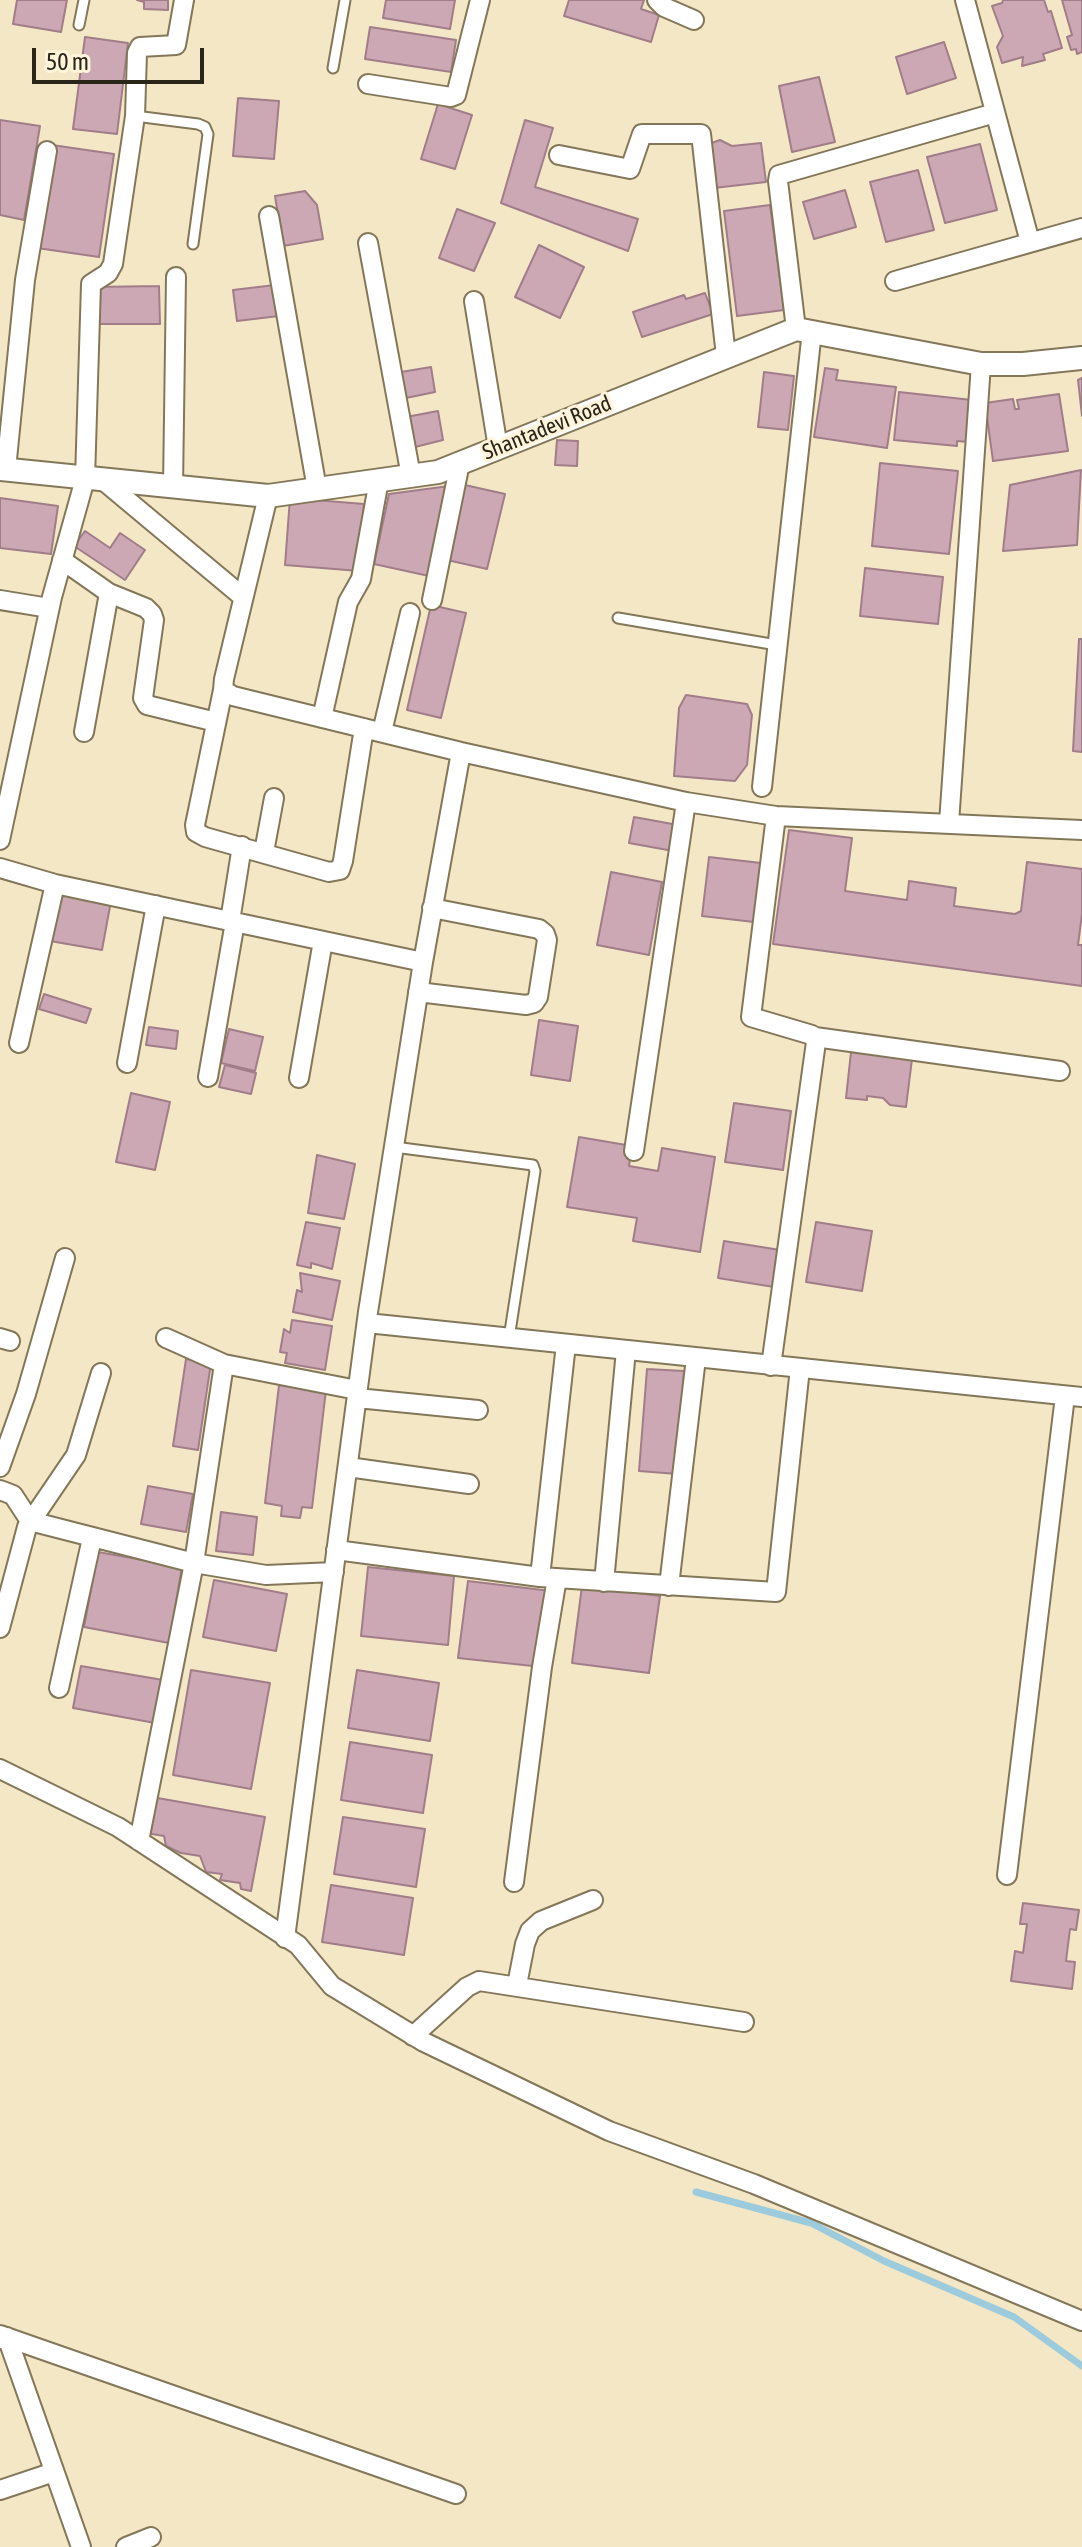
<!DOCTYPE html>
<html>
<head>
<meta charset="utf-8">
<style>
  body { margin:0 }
  #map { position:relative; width:1082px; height:2547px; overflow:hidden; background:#f4e7c6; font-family:"Asap Condensed",sans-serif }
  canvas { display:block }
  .scale { position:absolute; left:32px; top:48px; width:172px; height:36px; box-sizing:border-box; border:4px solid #2a2519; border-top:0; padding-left:10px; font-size:24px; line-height:28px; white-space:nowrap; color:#2a2519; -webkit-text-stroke:6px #fff4da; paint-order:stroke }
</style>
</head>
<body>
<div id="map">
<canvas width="1082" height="2547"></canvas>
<div class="scale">50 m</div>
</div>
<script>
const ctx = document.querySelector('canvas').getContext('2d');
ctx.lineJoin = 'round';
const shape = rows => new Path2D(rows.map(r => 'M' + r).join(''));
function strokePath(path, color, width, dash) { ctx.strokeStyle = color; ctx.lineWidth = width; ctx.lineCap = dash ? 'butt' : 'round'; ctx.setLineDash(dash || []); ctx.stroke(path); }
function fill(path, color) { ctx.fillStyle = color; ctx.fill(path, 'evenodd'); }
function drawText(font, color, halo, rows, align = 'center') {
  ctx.font = font + ' "Asap Condensed",sans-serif'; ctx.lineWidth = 6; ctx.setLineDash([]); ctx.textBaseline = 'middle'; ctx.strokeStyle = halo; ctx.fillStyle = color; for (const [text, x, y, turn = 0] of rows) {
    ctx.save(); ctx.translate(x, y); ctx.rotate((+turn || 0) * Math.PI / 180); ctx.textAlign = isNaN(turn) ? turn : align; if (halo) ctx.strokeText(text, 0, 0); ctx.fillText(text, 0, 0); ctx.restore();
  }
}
strokePath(shape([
  [696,2192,811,2223,884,2261,1014,2317,1082,2366]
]), '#9bcbdc', 7);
const building = shape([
  [17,0,67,0,61,32,13,24,17,0],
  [137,0,168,0,168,10,144,9,144,2,137,0],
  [386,0,455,0,450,29,383,18,386,0],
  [569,0,644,0,641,9,659,15,651,42,564,16,569,0],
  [1003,0,1044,0,1048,12,1051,11,1062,48,1043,54,1045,60,1022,66,1023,57,1002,63,997,47,1003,36,992,6,1002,3,1003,0],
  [1062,0,1082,0,1082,52,1077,54,1076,49,1071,50,1067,37,1072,35,1062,0],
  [370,27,456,40,451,72,365,59,370,27],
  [85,37,128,43,117,134,73,129,85,37],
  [944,42,956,78,907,94,896,57,944,42],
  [819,77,835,142,792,152,779,86,819,77],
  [238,98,279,101,274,159,233,156,238,98],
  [438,104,472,115,455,169,421,159,438,104],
  [0,120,40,126,24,220,0,215,0,120],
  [525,120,553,128,535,187,638,219,628,251,501,203,525,120],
  [720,140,732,146,761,143,766,182,714,188,709,144,720,140],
  [980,144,997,210,945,223,927,157,980,144],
  [52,145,114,154,99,257,37,248,52,145],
  [918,170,934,230,886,242,870,182,918,170],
  [845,190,856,227,814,239,803,202,845,190],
  [305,191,317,205,323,239,283,246,275,196,305,191],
  [770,205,784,310,737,316,724,211,770,205],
  [457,209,495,223,474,271,439,258,457,209],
  [539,245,584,267,560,318,515,297,539,245],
  [275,285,279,316,237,321,233,290,275,285],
  [159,286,160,324,95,324,94,287,159,286],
  [705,293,713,314,642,337,633,312,684,295,686,299,705,293],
  [431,367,435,392,406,398,401,372,431,367],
  [825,368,838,370,836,380,896,387,887,448,814,437,825,368],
  [764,372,794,376,788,430,758,427,764,372],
  [1082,378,1082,416,1078,380,1082,378],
  [899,392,972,400,968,442,957,441,957,446,894,440,899,392],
  [1059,394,1068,451,993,461,985,403,1013,399,1015,409,1019,409,1017,400,1059,394],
  [438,411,443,440,415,447,406,417,438,411],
  [557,440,578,441,577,466,555,465,557,440],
  [880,463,958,471,949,554,872,546,880,463],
  [1081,470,1077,545,1003,551,1010,485,1081,470],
  [465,485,505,494,487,569,447,560,465,485],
  [449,486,429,576,374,564,389,494,449,486],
  [0,498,58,506,51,554,0,548,0,498],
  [290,498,364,504,359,571,285,565,290,498],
  [85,531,110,548,120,533,145,550,125,580,74,546,85,531],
  [865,568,943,577,938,624,860,616,865,568],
  [431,605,466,613,441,718,407,710,431,605],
  [1079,639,1082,639,1082,752,1073,751,1079,639],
  [686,695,747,704,752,715,747,765,735,781,674,776,679,708,686,695],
  [634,817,678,825,673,851,629,843,634,817],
  [789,830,852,838,845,891,907,900,909,881,956,888,954,906,1015,914,1021,911,1027,862,1082,869,1082,914,1078,945,1082,945,1082,986,773,944,789,830],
  [709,857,761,863,754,922,702,916,709,857],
  [611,872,662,882,649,955,597,945,611,872],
  [60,891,111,901,102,950,50,941,60,891],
  [44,994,91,1009,86,1023,39,1009,44,994],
  [539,1020,578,1026,570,1081,531,1075,539,1020],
  [149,1027,178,1031,176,1049,146,1045,149,1027],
  [229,1029,263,1037,255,1071,221,1063,229,1029],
  [851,1052,912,1059,906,1107,890,1105,883,1098,867,1096,867,1100,846,1098,851,1052],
  [225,1065,256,1073,251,1094,219,1087,225,1065],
  [131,1093,170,1102,155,1170,116,1162,131,1093],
  [734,1103,791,1111,783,1170,725,1162,734,1103],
  [579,1137,632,1146,629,1166,658,1171,662,1148,715,1157,700,1252,633,1241,637,1218,567,1207,579,1137],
  [317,1155,355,1164,344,1219,308,1213,317,1155],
  [306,1222,340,1228,332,1269,311,1263,311,1268,297,1265,306,1222],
  [816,1222,872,1231,862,1291,806,1282,816,1222],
  [724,1241,780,1250,774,1287,718,1278,724,1241],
  [300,1273,340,1281,332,1320,293,1312,297,1290,302,1292,300,1273],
  [292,1320,332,1326,325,1370,285,1363,287,1353,280,1352,284,1329,290,1333,292,1320],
  [186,1359,211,1363,198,1450,173,1446,186,1359],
  [647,1369,684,1371,677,1474,639,1471,647,1369],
  [279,1385,326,1390,312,1508,302,1507,300,1518,281,1516,282,1506,265,1503,279,1385],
  [148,1486,193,1494,186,1532,141,1524,148,1486],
  [221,1512,257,1517,253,1555,216,1551,221,1512],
  [98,1552,182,1567,169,1643,84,1627,98,1552],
  [368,1567,454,1576,448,1645,361,1636,368,1567],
  [214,1580,287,1594,276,1651,203,1637,214,1580],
  [468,1581,551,1591,542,1667,458,1658,468,1581],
  [582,1586,660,1596,649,1673,572,1663,582,1586],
  [81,1666,163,1680,155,1723,73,1708,81,1666],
  [191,1670,270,1683,251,1789,173,1775,191,1670],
  [357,1670,439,1683,430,1741,348,1728,357,1670],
  [350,1742,432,1755,423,1813,341,1800,350,1742],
  [152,1797,265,1817,251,1891,241,1889,240,1883,220,1880,222,1874,206,1872,200,1856,181,1853,166,1846,164,1836,146,1833,152,1797],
  [343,1817,425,1829,416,1887,334,1874,343,1817],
  [331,1885,413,1898,404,1955,322,1942,331,1885],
  [1023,1903,1079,1910,1076,1930,1070,1929,1066,1961,1075,1962,1072,1989,1011,1981,1015,1951,1023,1953,1027,1924,1020,1924,1023,1903]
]);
fill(building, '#cca8b4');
strokePath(building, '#a07d89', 2);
const service = shape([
  [79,25,84,0],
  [333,68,345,0],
  [135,116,198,124,205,127,208,134,193,244],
  [618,618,777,645],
  [394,1147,533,1165,535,1171,509,1338]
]);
const minor = shape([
  [657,0,664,7,694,20],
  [965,0,1030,242],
  [368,84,451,97,456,95,480,0],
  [559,155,630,169,642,134,701,134,726,356],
  [269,216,317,489],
  [368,243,411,476],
  [895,281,1082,228],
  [474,301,498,448],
  [796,329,778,181,779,175,995,113],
  [6,469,25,280,47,151],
  [104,481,243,597],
  [173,487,176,277],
  [268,496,224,679,223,690,233,696,461,752,686,802,776,816,1082,830],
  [62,560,109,593,146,608,152,614,154,620,143,698,147,705,216,722],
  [0,600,49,608],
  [432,600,460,463],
  [223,690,195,825,196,832,205,837,329,872,340,870,343,861,364,728],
  [322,718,348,602,361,579,379,480],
  [84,732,109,593],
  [382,732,410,613],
  [762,787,812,331],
  [949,823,981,364],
  [0,840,52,597,85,479,91,284,108,273,113,264,135,116,137,53,140,47,176,45,184,0],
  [264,852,274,798],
  [0,868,55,884,423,962],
  [230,921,242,846],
  [418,992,526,1005,534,1003,538,997,547,940,545,934,539,929,432,908],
  [815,1037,1060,1071],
  [19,1043,55,884],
  [127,1063,156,905],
  [208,1077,235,922],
  [299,1078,323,941],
  [634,1151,686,802],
  [367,1323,1082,1397],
  [0,1338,10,1341],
  [166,1338,224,1364,357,1390],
  [771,1366,816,1042,812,1035,751,1017,776,816],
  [357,1398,478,1410],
  [0,1467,26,1394,65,1258],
  [348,1467,469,1484],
  [0,1490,13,1495,30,1521,194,1563,266,1575,334,1572],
  [336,1550,540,1577,776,1592,800,1368],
  [540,1577,566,1344],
  [604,1582,626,1350],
  [669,1586,696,1358],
  [0,1628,27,1527,76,1455,101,1373],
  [59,1688,92,1538],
  [0,1769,118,1827,298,1945,332,1986,424,2042,609,2131,754,2184,1082,2321],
  [139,1841,194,1563,224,1364],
  [1007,1875,1065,1396],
  [514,1882,542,1667,557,1578],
  [285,1938,368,1312,423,962,461,752],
  [517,1985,525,1944,530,1931,541,1921,593,1900],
  [413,2036,467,1987,479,1981,744,2022],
  [0,2335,456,2494],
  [0,2339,7,2337,81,2547],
  [0,2490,54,2472],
  [126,2547,151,2537]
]);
const tertiary = shape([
  [0,469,268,496,438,472,796,329,981,364,1023,364,1082,358]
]);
strokePath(service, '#837759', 13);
strokePath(minor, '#837759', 22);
strokePath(tertiary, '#837759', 26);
strokePath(service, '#fff', 9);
strokePath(minor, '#fff', 18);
strokePath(tertiary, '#fff', 22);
drawText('22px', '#2a2519', '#fff4da', [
  ["Shantadevi Road",547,428,-22]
]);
</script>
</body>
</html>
